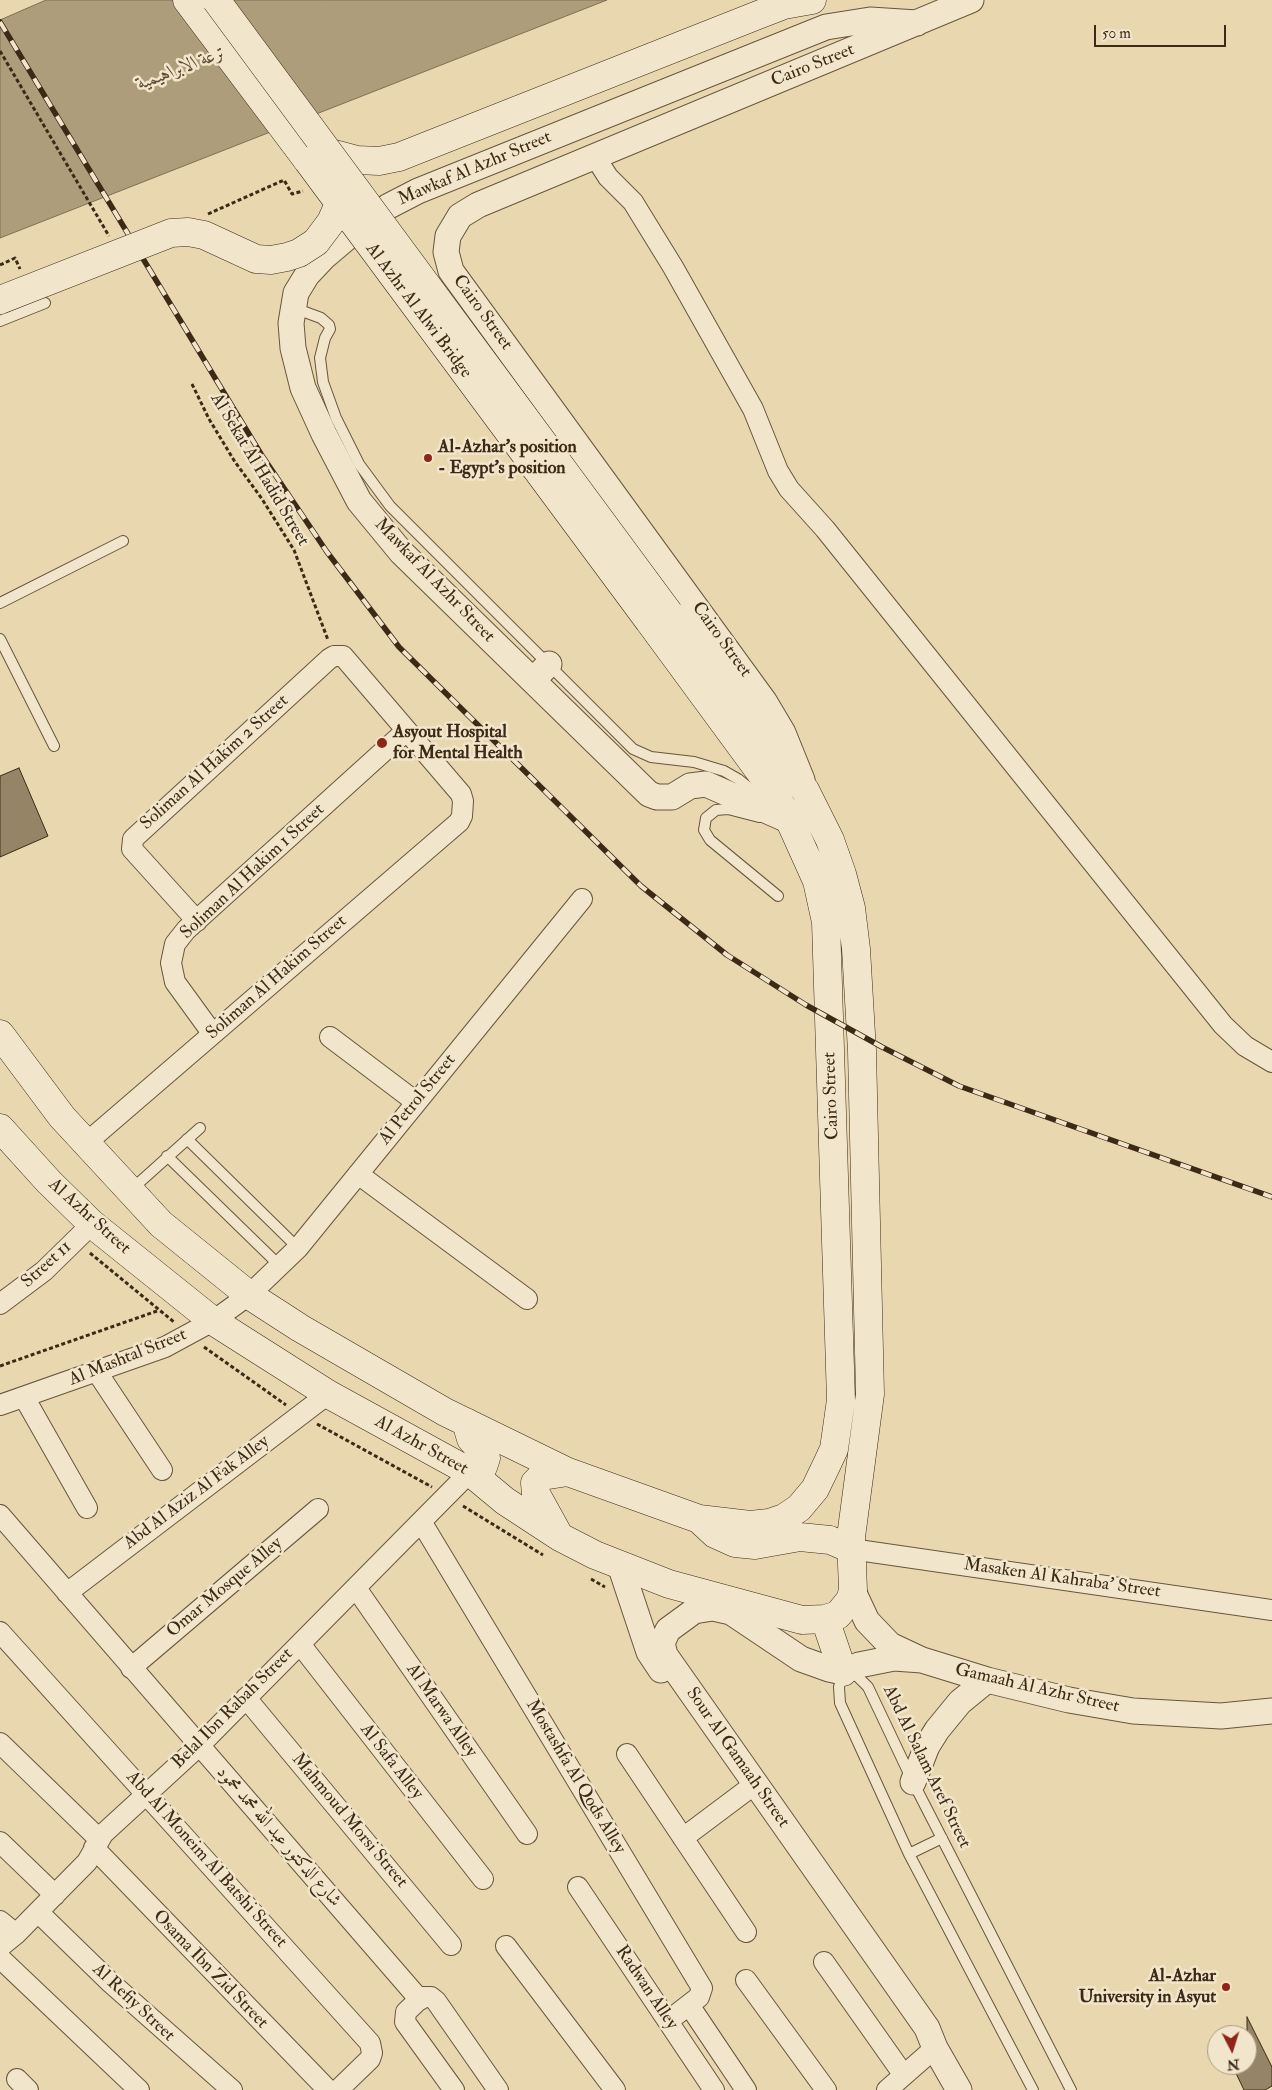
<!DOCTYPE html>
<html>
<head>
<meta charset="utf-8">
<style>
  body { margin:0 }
  #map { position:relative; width:1272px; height:2090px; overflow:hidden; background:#e9d8af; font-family:"IM FELL Double Pica",serif }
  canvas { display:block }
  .north { position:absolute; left:1207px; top:2025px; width:50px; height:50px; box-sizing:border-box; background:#f1e6cb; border:1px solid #a99b83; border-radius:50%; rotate:175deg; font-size:14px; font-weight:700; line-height:20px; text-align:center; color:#3c2a17 }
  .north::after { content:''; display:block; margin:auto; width:18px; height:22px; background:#8f2418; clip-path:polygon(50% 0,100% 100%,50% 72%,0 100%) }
  .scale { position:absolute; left:1094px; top:25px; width:132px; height:22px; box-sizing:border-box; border:2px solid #3c2a17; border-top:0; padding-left:6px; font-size:15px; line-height:18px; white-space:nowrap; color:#3c2a17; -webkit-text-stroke:4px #f1e6cb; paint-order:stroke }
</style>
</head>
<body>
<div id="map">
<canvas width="1272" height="2090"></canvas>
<div class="north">N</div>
<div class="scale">50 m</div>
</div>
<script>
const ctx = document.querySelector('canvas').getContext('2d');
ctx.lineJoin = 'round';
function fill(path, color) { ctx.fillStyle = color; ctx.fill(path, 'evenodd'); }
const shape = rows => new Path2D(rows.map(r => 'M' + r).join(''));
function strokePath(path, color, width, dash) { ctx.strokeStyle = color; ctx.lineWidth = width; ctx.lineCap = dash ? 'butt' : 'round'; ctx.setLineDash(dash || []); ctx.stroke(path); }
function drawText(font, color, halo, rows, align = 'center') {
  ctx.font = font + ' "IM FELL Double Pica",Amiri,serif'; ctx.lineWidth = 5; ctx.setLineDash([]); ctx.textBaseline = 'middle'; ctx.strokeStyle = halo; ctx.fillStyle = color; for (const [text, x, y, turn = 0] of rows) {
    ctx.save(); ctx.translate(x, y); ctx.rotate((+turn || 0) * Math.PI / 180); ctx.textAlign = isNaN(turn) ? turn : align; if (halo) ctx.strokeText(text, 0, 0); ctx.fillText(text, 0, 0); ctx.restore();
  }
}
const water = shape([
  [46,0,607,0,0,238,0,20,46,0]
]);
fill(water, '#ae9d7b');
strokePath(water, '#806f53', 1);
const building = shape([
  [19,768,48,836,0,857,0,776,19,768],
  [1247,2017,1272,2067,1272,2086,1265,2090,1244,2090,1232,2065,1247,2065,1247,2017]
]);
fill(building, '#968466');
strokePath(building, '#3c2a17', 1);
const service = shape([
  [294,308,321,318,329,325,330,329,325,338,320,358,323,382,336,418,359,464,390,506,633,749,651,757,694,762,724,771,738,779,764,800],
  [0,321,45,303],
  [0,603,123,541],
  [0,639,54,746],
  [759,817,728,809,716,810,706,818,704,830,710,840,778,896],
  [187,1139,298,1248],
  [167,1156,280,1266],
  [132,1189,200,1128],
  [909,1854,942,1838],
  [1033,2090,909,1854,840,1703,839,1687,843,1672,856,1675,868,1687,913,1782,1071,2090]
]);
const minor = shape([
  [594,155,608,177,633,202,673,267,753,409,778,471,789,489,825,529,1223,1025,1245,1046,1272,1062],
  [212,1033,175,982,171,963,175,944,186,930,406,731],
  [330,1037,416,1102],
  [85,1144,459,822,462,816,463,801,461,794,343,656,334,656,329,659,133,839,132,849,197,921],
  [358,1174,527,1299],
  [0,1304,44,1271,92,1224],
  [97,1372,162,1470],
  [24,1397,87,1508],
  [0,1405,165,1347,213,1321,249,1295,298,1248,582,899],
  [0,1515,420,2000],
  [422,1523,702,1988,699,1997,668,2021],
  [851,1549,1272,1610],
  [356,1588,527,1834],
  [67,1593,328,1394],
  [0,1632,370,2043,372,2053,370,2059,338,2090],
  [300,1644,483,1879],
  [131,1668,318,1509],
  [246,1698,451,1945],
  [0,1743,99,1839],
  [627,1754,746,1932],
  [683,1838,747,1790],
  [0,1842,55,1895],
  [94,1848,328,2090],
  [578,1887,714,2090],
  [38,1912,111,1983,232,2090],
  [0,1921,16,1934],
  [506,1946,615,2090],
  [0,1947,16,1934,87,1862,103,1834,199,1746,470,1472],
  [0,1958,139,2090],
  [824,1962,903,2074],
  [746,1980,826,2090],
  [689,2005,746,2090],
  [17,2079,28,2090],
  [454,2090,405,2022,406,2012,422,1997,431,1997,436,2001,498,2090],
  [887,2090,935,2048]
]);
const tertiary = shape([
  [533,680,549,664],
  [802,780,783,733,764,701,451,271,446,252,448,236,460,216,478,205,971,0],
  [790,821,706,784,690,786,672,797,657,797,649,794,401,552,359,501,324,434,303,388,293,348,291,323,296,293,307,275,324,257,364,223,389,206,418,191,826,27,870,20,917,23],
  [620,1565,649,1652,661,1670],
  [853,1591,867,1621,890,1645,922,1660,987,1680,1069,1700,1133,1711,1221,1716,1272,1711],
  [922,1660,894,1658,859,1665,843,1672,829,1669,801,1659,731,1612,713,1608,694,1611,668,1630,662,1643,665,1655,927,2028,935,2048,959,2090],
  [913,1782,927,1746,937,1730,960,1702,987,1680]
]);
const secondary = shape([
  [187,0,308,161],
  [327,152,357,160,379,161,399,157,758,15,784,5,812,0],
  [0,1034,62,1117,161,1224,249,1295,300,1328,445,1412,568,1472,699,1519,750,1525,769,1523,784,1518,799,1508,815,1489,827,1464,834,1449,841,1400,826,922,817,881,790,821,771,787,649,621],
  [0,1128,49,1182,92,1224,213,1321,328,1394,470,1472,505,1501,560,1537,595,1555,669,1584,802,1620,825,1619,838,1615,850,1600,853,1591,851,1537,870,1394,862,1051,856,949,851,908,842,874,830,840,805,790,669,613],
  [466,1422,471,1439,482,1451,486,1458,483,1467,475,1473,470,1472],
  [702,1522,715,1534,735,1543,755,1545,800,1537,830,1540,851,1549],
  [557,1532,536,1494,535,1483,542,1476,568,1472],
  [825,1619,843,1672]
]);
strokePath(service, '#67563d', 12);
strokePath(minor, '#67563d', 22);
strokePath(tertiary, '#67563d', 27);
strokePath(secondary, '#3c2a17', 29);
strokePath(shape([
  [0,51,109,236],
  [208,214,284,180,292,194,303,191],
  [0,265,15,258,20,269],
  [192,384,209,419,235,462,262,499,294,550,328,640],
  [90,1253,174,1322],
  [204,1347,286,1405],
  [0,1366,157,1311],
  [317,1424,432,1487],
  [463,1506,543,1555],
  [591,1579,605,1587]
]), '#3c2a17', 3, [4, 2.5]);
strokePath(service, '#f1e6cb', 10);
strokePath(minor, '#f1e6cb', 20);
strokePath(tertiary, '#f1e6cb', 25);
strokePath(secondary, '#f1e6cb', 28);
const rail = shape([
  [0,22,261,454,327,552,399,647,641,886,727,955,806,1005,882,1047,959,1086,1272,1197]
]);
strokePath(rail, '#3c2a17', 5.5);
strokePath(rail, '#f1e6cb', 4, [11]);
const secondaryBridge = shape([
  [216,0,669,613],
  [308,161,649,621],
  [0,300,171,233,188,232,204,235,256,259,271,260,287,257,299,253,316,242,331,222,339,204]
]);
strokePath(secondaryBridge, '#3c2a17', 29, []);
strokePath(secondaryBridge, '#f1e6cb', 28);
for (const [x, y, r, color] of [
  [428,458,5,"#8f2418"],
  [382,743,6,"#8f2418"],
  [1226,1987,5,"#8f2418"]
]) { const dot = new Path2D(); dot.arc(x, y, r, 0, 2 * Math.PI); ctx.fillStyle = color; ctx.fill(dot); strokePath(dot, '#f1e6cb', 2); }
drawText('18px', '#3c2a17', '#f1e6cb', [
  ["Cairo Street",813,66,-22],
  ["Mawkaf Al Azhr Street",475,169,-23],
  ["Al Azhr Al Alwi Bridge",418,311,53],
  ["Cairo Street",482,313,54],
  ["Al Sekat Al Hadid Street",259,470,59],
  ["Mawkaf Al Azhr Street",434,581,46],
  ["Cairo Street",721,640,54],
  ["Soliman Al Hakim 2 Street",215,763,-42],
  ["Soliman Al Hakim 1 Street",253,872,-43],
  ["Soliman Al Hakim Street",277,978,-41],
  ["Cairo Street",832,1096,-92],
  ["Al Petrol Street",418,1100,-51],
  ["Al Azhr Street",89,1217,42],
  ["Street 11",47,1265,-42],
  ["Al Mashtal Street",128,1358,-22],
  ["Al Azhr Street",421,1446,29],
  ["Abd Al Aziz Al Fak Alley",197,1493,-37],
  ["Masaken Al Kahraba' Street",1062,1579,8],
  ["Omar Mosque Alley",225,1588,-40],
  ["Gamaah Al Azhr Street",1037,1689,13],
  ["Belal Ibn Rabah Street",233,1709,-45],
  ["Al Marwa Alley",441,1711,55],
  ["Sour Al Gamaah Street",737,1758,55],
  ["Al Safa Alley",391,1762,52],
  ["Abd Al Salam Aref Street",926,1767,64],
  ["Mostashfa Al Qods Alley",575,1777,59],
  ["Mahmoud Morsi Street",349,1821,50],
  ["شارع الدكتور عبد الله محمد محمود",278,1837,49],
  ["Abd Al Moneim Al Batshi Street",206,1860,48],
  ["Osama Ibn Zid Street",210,1970,46],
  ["Radwan Alley",646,1988,56],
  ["Al Refiy Street",133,2003,43]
]);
drawText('bold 18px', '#3c2a17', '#f1e6cb', [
  ["Al-Azhar's position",438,448],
  ["- Egypt's position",438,469],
  ["Asyout Hospital",393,733],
  ["for Mental Health",393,754],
  ["Al-Azhar",1216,1977,"right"],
  ["University in Asyut",1216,1998,"right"]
], 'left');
drawText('italic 19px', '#5e4c35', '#f1e6cb', [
  ["ترعة الابراهيمية",182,69,-21]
]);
</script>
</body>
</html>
